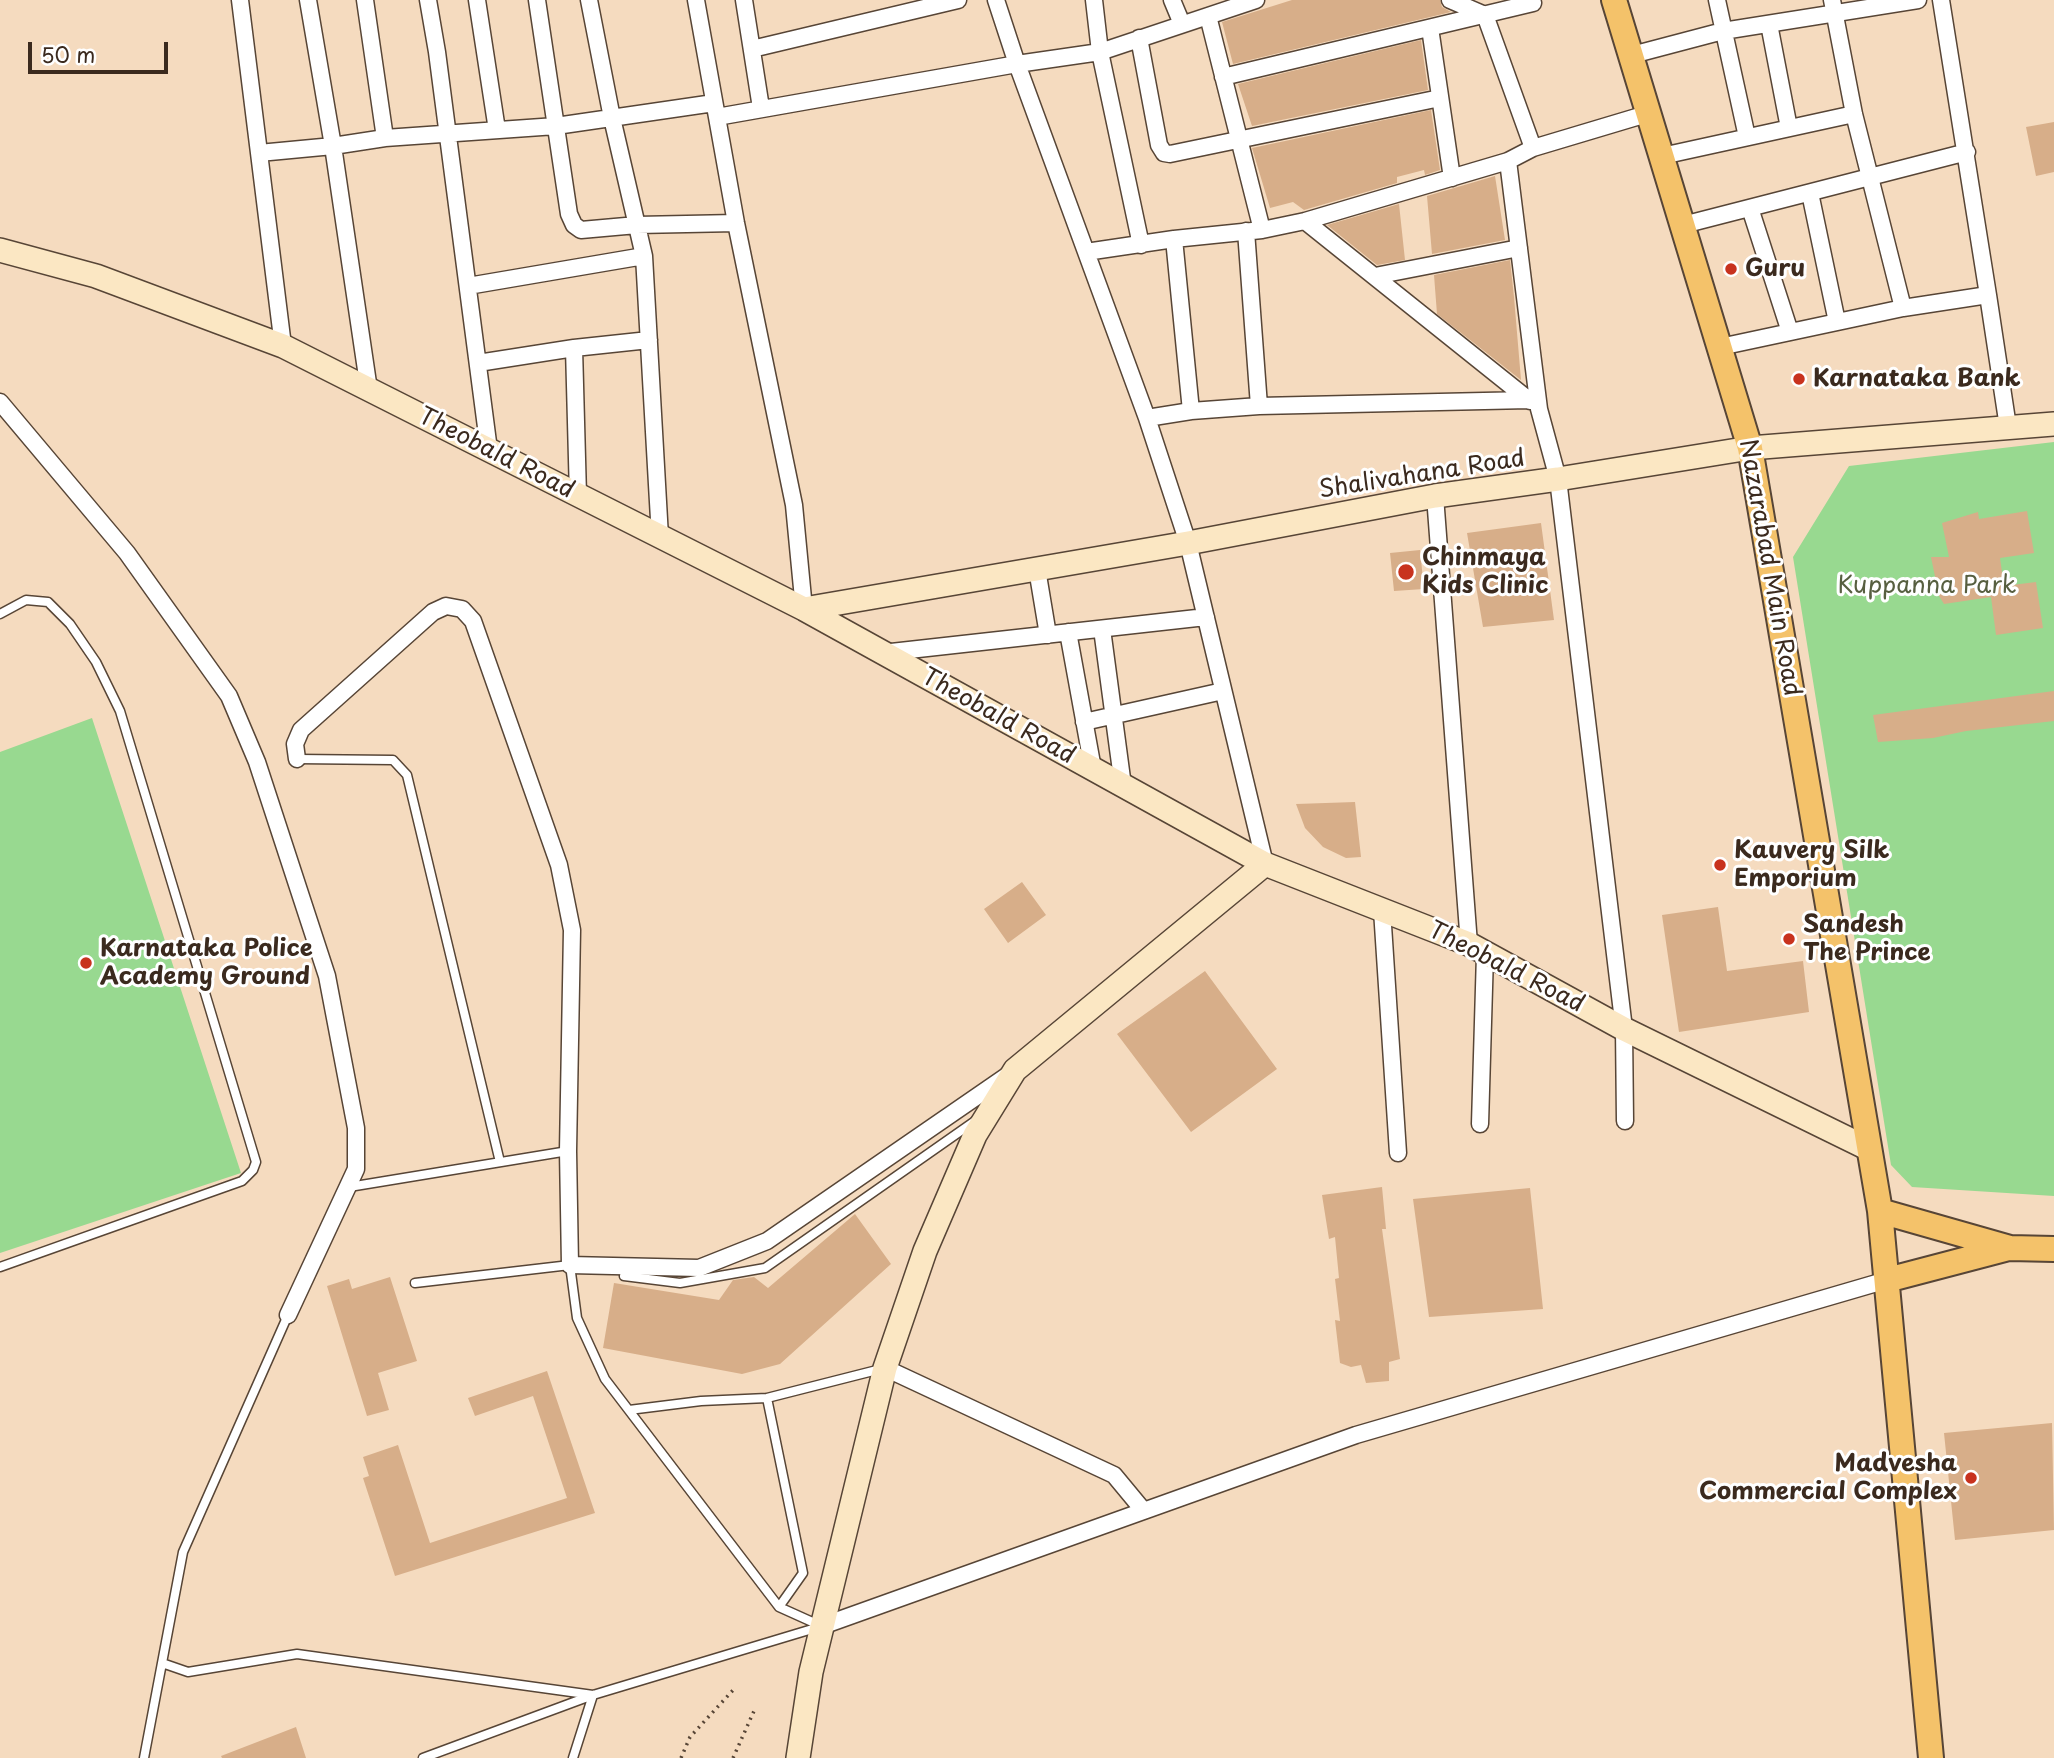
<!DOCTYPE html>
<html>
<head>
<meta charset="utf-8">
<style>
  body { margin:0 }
  #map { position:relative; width:2054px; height:1758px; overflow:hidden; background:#f5dbbf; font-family:"Playpen Sans",sans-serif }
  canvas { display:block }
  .scale { position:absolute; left:28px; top:42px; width:140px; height:32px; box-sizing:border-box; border:4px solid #3b2a1e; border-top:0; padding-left:9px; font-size:21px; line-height:24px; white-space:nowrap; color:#3b2a1e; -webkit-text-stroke:5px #fff; paint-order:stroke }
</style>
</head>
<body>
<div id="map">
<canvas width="2054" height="1758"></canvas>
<div class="scale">50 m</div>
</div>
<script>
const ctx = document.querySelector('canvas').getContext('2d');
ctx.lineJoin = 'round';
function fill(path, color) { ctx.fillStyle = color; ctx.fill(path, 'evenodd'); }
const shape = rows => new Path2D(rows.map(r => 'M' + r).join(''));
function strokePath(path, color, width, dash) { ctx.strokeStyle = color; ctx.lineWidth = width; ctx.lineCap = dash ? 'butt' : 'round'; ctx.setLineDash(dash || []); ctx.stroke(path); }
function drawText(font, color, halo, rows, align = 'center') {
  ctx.font = font + ' "Playpen Sans",sans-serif'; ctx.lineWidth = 6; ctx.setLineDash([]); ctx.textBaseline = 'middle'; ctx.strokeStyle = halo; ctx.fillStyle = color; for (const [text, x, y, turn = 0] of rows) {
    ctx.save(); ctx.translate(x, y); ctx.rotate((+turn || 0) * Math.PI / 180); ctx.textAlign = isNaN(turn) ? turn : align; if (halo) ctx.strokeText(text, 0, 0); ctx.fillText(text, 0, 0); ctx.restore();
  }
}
fill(shape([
  [2054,442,2054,1196,1912,1187,1891,1165,1793,557,1849,466],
  [92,718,241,1173,0,1253,0,752]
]), '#98d990');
fill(shape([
  [1292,0,1440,0,1442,7,1451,12,1233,64,1222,22],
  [1421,40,1428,90,1252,126,1238,84],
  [1431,110,1440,170,1425,175,1424,170,1397,177,1397,183,1304,210,1293,202,1270,208,1252,148],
  [2054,122,2054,172,2036,176,2026,127],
  [1495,176,1505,240,1432,254,1427,196],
  [1399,204,1405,260,1377,265,1327,225],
  [1510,260,1514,297,1521,380,1437,314,1434,275],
  [2027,511,2034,553,2000,558,2004,586,2036,582,2043,628,1996,635,1991,597,1944,604,1939,596,1931,557,1949,557,1942,523,1978,512,1979,519],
  [1541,523,1554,620,1483,627,1467,533],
  [1420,550,1424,589,1394,591,1390,553],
  [2054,691,2054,721,1966,731,1933,738,1878,742,1873,715],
  [1355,802,1361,857,1346,858,1323,847,1305,828,1296,804],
  [1022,882,1046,915,1008,943,984,909],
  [1718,907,1727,971,1803,961,1809,1012,1679,1032,1662,915],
  [1205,971,1277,1069,1191,1132,1117,1034],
  [1382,1187,1386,1229,1382,1229,1400,1359,1389,1362,1389,1381,1366,1383,1361,1365,1351,1367,1340,1363,1335,1320,1340,1321,1335,1279,1339,1278,1335,1237,1329,1239,1322,1195],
  [1530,1188,1543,1309,1429,1317,1413,1199],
  [855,1214,891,1264,780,1364,742,1374,603,1348,614,1283,719,1300,733,1280,754,1277,768,1288],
  [390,1277,417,1361,378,1373,389,1410,367,1416,327,1286,349,1279,352,1289],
  [547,1371,595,1513,395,1576,363,1478,369,1476,363,1457,398,1445,430,1543,567,1498,533,1396,475,1416,468,1398],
  [2052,1423,2054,1530,1955,1540,1944,1433],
  [296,1727,306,1758,222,1758,221,1756]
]), '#d7ae89');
const lane = shape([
  [0,614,26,600,48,602,70,624,96,662,120,711,256,1162,253,1170,242,1181,0,1267],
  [297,759,393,760,407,775,500,1162],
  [349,1187,568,1151],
  [624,1276,680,1283,765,1268,975,1121],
  [415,1283,570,1265,577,1318,605,1379,779,1607,819,1625],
  [767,1398,803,1573,779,1607],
  [629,1410,701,1401,767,1398,881,1369],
  [162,1663,188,1672,297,1654,593,1695,819,1627],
  [144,1758,183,1552,288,1315],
  [423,1758,593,1695,573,1758]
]);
const street = shape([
  [240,0,283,346],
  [308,0,333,146,369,390],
  [428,0,437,52,489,450],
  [477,0,497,130],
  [537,0,569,214,574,225,581,230,637,225,736,223],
  [589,0,612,118,644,256,660,537],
  [696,0,736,223,794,505,804,609],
  [744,0,761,108],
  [996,0,1017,64,1147,418,1188,543,1265,864],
  [1094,0,1100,52,1141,245],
  [1172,0,1182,24],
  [1450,0,1485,15,1533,148],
  [1717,0,1747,137],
  [1832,0,1854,114,1903,308,1988,295,1941,0],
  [1208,16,1262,230],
  [1769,24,1789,128],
  [1430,28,1452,178],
  [1139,38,1159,145,1164,153,1170,154,1440,98],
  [752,49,958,0],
  [1632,55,1723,31,1918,0],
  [1223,77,1533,3,1532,0],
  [717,117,1017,64,1100,52,1256,0],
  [385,138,556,126,714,103],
  [259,153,333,146,385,138,365,0],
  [1662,156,1854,114],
  [1508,161,1539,409,1558,479,1624,1029,1625,1121],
  [1810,193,1837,322],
  [1750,208,1790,332],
  [1305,221,1530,401],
  [1683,225,1967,152],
  [1246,231,1259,406],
  [1174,239,1191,411],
  [1086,252,1174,239,1262,230,1305,221,1508,161,1533,148,1650,113],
  [1375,276,1519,248],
  [468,286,644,256],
  [1988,295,2008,427],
  [1720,347,1903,308],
  [574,348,578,496],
  [478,363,574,348,649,340],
  [0,402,127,553,229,696,257,762,327,976,356,1128,356,1169,288,1315],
  [1147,418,1191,411,1259,406,1529,400],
  [1435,496,1469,944],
  [1037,569,1048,635],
  [1102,629,1123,786],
  [1068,632,1093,769],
  [882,653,1206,617],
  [1084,722,1223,691],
  [297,759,295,744,301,730,433,612,446,606,462,609,473,621,559,865,572,930,568,1151,570,1265,699,1268,767,1241,1008,1075],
  [1382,910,1398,1153],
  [1480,1124,1485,954],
  [885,1368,1114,1475,1143,1510],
  [822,1626,1356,1435,1887,1280]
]);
const secondary = shape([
  [0,250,96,276,283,346,804,609,1265,864,1469,944,1624,1029,1869,1149],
  [804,609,1188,543,1435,496,1558,479,1750,448,2054,424],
  [798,1758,811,1672,885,1368,925,1251,975,1135,1015,1070,1265,864]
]);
const primary = shape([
  [1614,0,1750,448,1880,1211,1931,1758],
  [1880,1211,2010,1248,2054,1249],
  [1887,1280,2009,1248]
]);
strokePath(lane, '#574536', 11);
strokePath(street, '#574536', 19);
strokePath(secondary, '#574536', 26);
strokePath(primary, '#574536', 28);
strokePath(shape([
  [681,1758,690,1737,735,1688],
  [733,1758,754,1711]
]), '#574536', 3.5, [2, 5]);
strokePath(lane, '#fff', 8);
strokePath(street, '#fff', 16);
strokePath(secondary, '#fbe7c3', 23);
strokePath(primary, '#f4c26a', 24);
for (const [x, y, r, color] of [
  [1731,269,7,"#c8321e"],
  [1799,379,7,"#c8321e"],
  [1406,572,9,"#c8321e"],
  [1720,865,7,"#c8321e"],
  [1789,939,7,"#c8321e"],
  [86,963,7,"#c8321e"],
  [1971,1478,7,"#c8321e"]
]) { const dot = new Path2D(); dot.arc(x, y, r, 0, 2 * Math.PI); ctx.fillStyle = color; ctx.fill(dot); strokePath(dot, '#fff', 2.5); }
drawText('bold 24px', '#3b2a1e', '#fff', [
  ["Guru",1745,269],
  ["Karnataka Bank",1813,379],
  ["Chinmaya",1422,558],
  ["Kids Clinic",1422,586],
  ["Kauvery Silk",1734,851],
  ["Emporium",1734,879],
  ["Sandesh",1803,925],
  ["The Prince",1803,953],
  ["Karnataka Police",100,949],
  ["Academy Ground",100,977],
  ["Madvesha",1957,1464,"right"],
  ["Commercial Complex",1957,1492,"right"]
], 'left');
drawText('24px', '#3b2a1e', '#fff', [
  ["Theobald Road",496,454,27],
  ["Shalivahana Road",1422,475,-9],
  ["Nazarabad Main Road",1769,568,80],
  ["Theobald Road",998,717,29],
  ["Theobald Road",1506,968,27]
]);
drawText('24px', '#575f40', '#fff', [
  ["Kuppanna Park",1927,586]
]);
</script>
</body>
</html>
